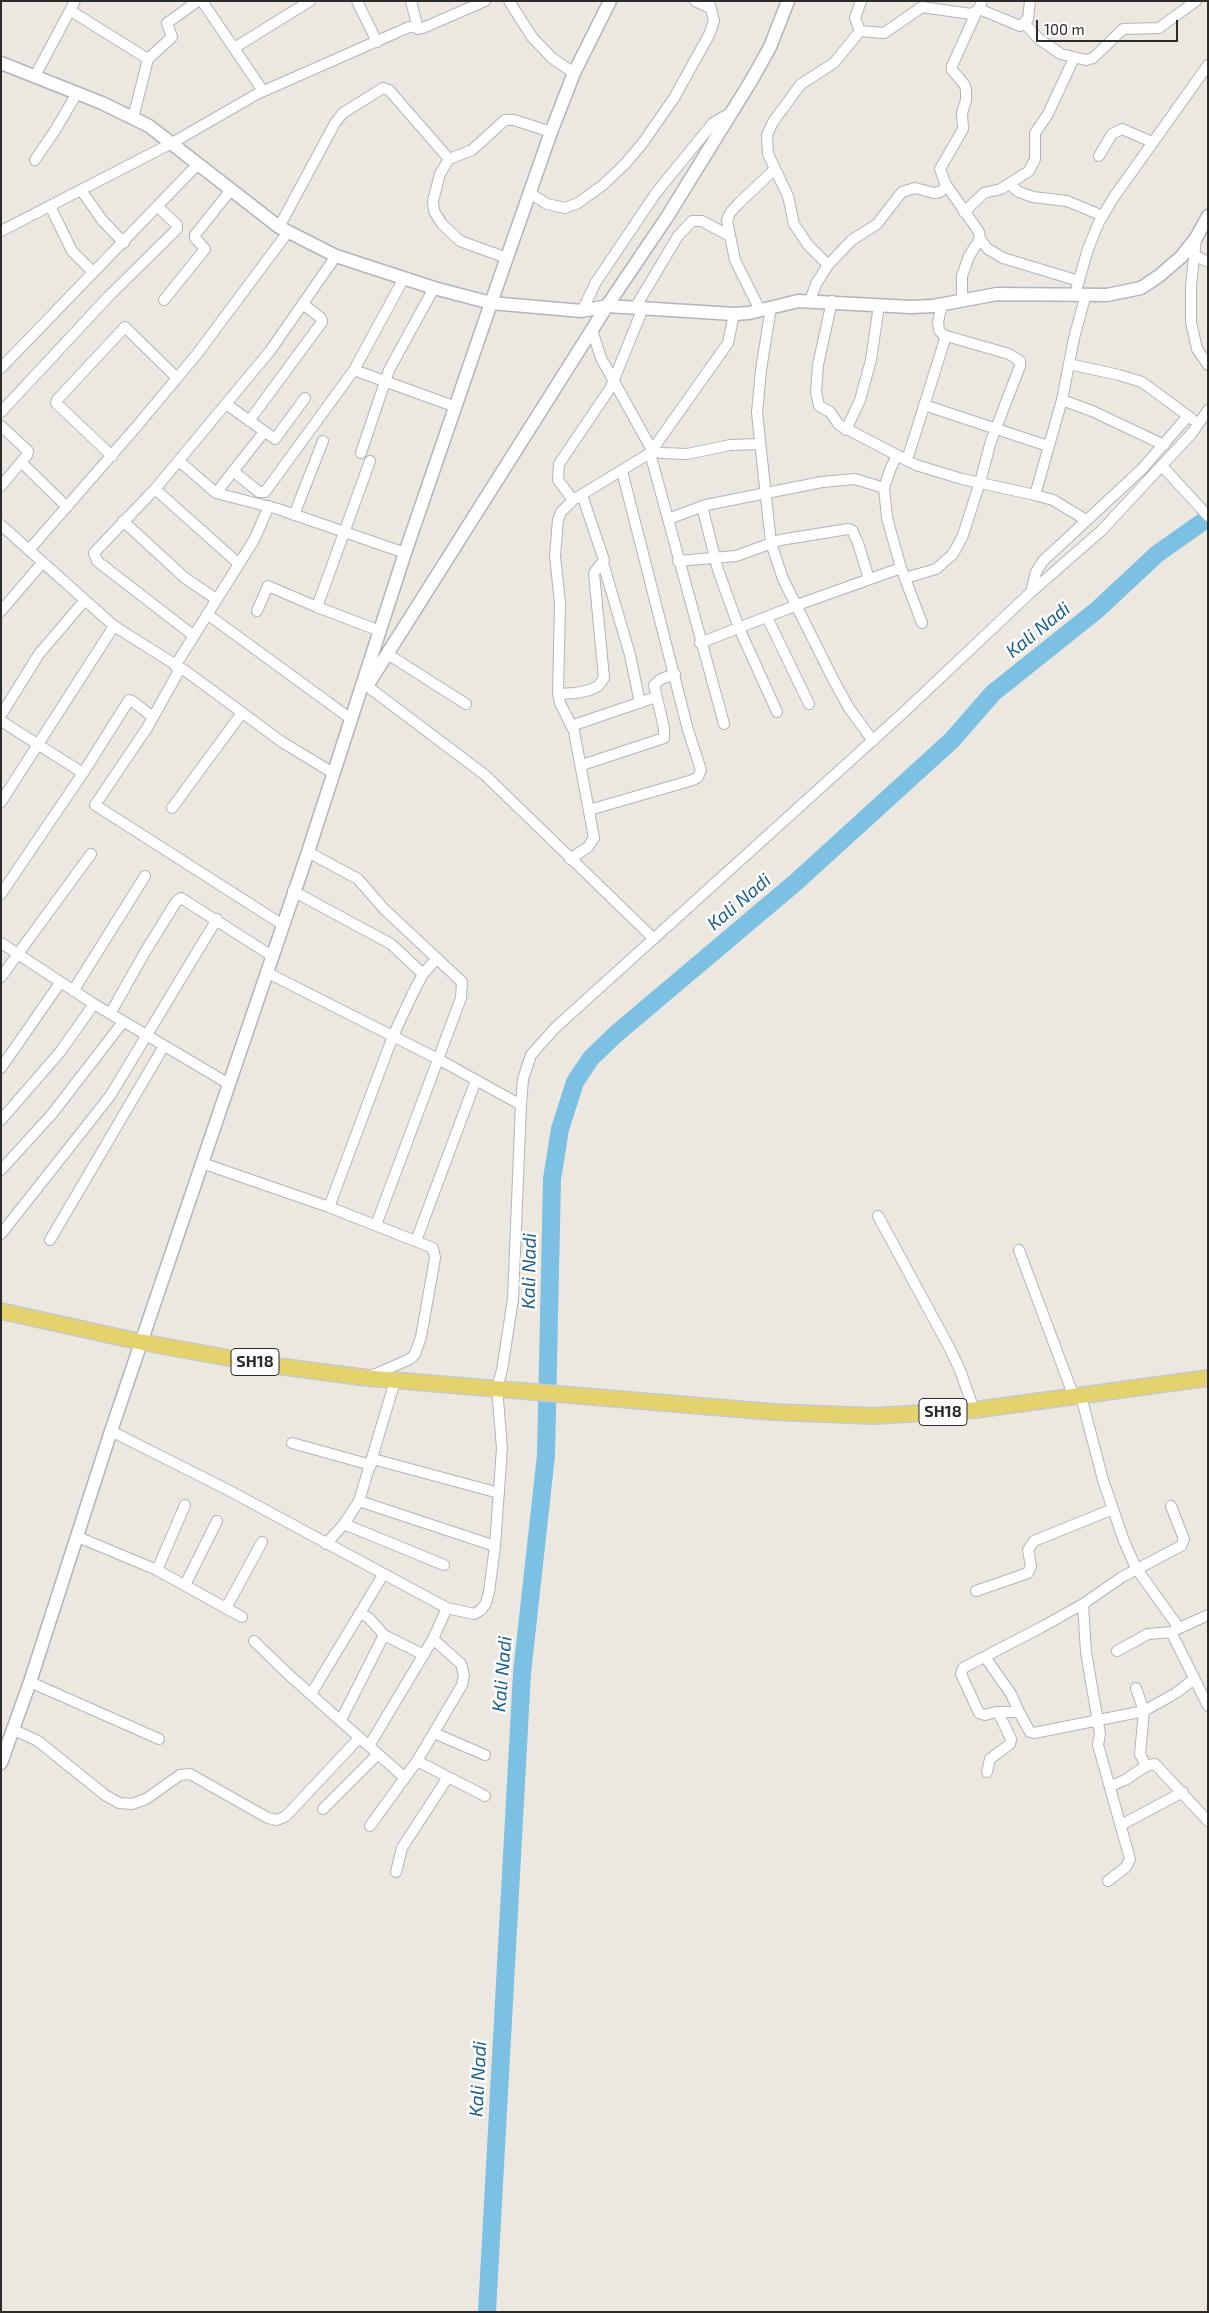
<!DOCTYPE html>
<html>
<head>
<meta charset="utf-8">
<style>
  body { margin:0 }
  #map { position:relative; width:1209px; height:2313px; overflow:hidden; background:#ece7df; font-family:"Exo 2",sans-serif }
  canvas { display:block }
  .frame { position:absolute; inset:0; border:2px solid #2b2b2b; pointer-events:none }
  .scale { position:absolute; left:1036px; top:20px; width:142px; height:22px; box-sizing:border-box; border:2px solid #2b2b2b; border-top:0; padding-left:6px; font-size:15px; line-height:18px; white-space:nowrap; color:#2b2b2b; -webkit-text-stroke:4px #fff; paint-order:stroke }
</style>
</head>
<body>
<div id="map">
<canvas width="1209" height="2313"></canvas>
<div class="frame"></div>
<div class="scale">100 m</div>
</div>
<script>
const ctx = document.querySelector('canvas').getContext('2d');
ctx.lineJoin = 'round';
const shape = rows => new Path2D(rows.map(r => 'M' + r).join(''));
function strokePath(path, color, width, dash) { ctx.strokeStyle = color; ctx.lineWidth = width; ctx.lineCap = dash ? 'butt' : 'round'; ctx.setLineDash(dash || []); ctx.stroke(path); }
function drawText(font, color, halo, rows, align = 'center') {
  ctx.font = font + ' "Exo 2",sans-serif'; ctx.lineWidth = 5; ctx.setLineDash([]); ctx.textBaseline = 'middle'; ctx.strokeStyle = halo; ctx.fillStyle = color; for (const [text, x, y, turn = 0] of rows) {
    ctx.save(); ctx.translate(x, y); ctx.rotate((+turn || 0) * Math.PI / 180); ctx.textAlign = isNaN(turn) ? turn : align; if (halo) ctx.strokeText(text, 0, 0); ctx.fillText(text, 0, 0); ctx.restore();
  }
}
strokePath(shape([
  [487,2312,522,1673,546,1455,552,1179,560,1129,575,1082,591,1058,616,1034,796,882,952,740,993,693,1097,610,1157,554,1208,518]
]), '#7cc0e4', 18);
const minor = shape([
  [202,1,263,91],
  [357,1,377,42],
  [411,1,418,29],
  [509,1,532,37,552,58,574,73],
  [695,1,710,8],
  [979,9,1020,26,1028,19,1030,1],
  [71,11,148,59],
  [1025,24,1039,39,1061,54,1086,60,1093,58,1123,29,1159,28,1196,1],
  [860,31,855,18,861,1],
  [234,48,310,1],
  [35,76,75,1],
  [133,118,148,59,172,37,167,23,198,1],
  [1099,156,1112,134,1122,129,1152,142],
  [449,159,472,150,505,120,514,120,551,132],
  [35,160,56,129,77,93],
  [1010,185,1019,192,1033,197,1067,201,1103,216],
  [81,190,102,220,124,243],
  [531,194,547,204,565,208,578,203,603,185,625,164,642,144,674,98,709,35,714,21,709,1],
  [50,206,72,251,93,272],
  [964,212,984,193,1001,189,1029,171,1035,159,1035,133,1048,114,1074,58],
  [279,227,335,123,343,113,383,88,389,90,449,159,440,174,433,201,434,211,442,224,460,241,507,258],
  [1,231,172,143,257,94,409,27,423,28,485,1],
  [1196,238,1191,286,1191,322,1197,349,1208,365],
  [980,239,988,249,1003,258,1079,281],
  [1194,255,1208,262],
  [828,265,808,245,794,224,788,196,768,154,767,135,773,122,801,84,834,63,860,31,884,33,922,7,971,14,979,9,982,1],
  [404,278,354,370,456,407],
  [1075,294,1088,249,1099,222,1114,197,1208,65],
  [962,299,962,276,969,256,980,239,979,232,945,183,940,169,963,129,962,113,966,100,966,89,964,84,952,70,952,66,976,13],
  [164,300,205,249,195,238,195,235,230,191],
  [810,301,816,284,828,265,852,240,877,224,902,192,915,188,934,193,940,192,947,186],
  [832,301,818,365,816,392,819,406,830,412,839,425,916,465,962,479,1035,495,1053,500,1086,520],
  [771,307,761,370,757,413,771,543,783,579,834,681,849,708,873,741],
  [635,308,678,236,692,221,702,221,728,235],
  [760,310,735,260,727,221,730,213,738,204,774,170],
  [582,311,596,282,656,193,713,123,732,112],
  [592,330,601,358,652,450,661,453,687,454,730,445,759,444],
  [1069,364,1119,375,1142,382,1192,419],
  [1,368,197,165],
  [1062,400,1092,411,1164,445],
  [226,404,275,439,305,398],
  [924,405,1048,446],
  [1,412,108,297,177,229,177,225,158,207],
  [249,421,322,322,321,318,303,304],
  [1,426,28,451,27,455,1,486],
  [846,430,860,400,871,360,879,305],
  [361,453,389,370,434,288],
  [650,453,724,724],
  [897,455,890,470,884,488,887,518,901,568,922,623],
  [112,456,56,403,57,400,125,327,177,378],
  [907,460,946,336],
  [179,461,216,493,278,509,405,553],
  [370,461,317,607,380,631],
  [21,462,67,507],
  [1162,466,1208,516],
  [233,471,259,492,265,492,354,370],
  [155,489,239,564],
  [216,493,264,432],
  [1035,495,1062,400,1074,338,1086,294],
  [573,500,558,480,559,464,611,387,643,308],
  [702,506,718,570,739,628,777,712],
  [294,515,323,441],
  [668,519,706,505,822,482,855,479,884,488],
  [123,521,185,578,216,599],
  [1,525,114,626,187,672,282,742,333,773],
  [29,550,137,426,197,354,288,232],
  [678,561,736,556,780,540,848,529,852,530,858,543,869,579],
  [603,563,630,655,640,703],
  [905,578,936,569,952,555,957,547,963,535,980,482,991,441,1020,366,1020,361,1009,354,943,335,939,330,938,322,942,304],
  [1031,592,1036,572,1043,561,1142,469,1188,416],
  [1,611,43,562],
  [257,611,268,586,317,607],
  [207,614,351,719],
  [767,617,809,704],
  [194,636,97,561,94,553,155,489,270,351,336,256],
  [700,643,797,605,901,568],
  [389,655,466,704],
  [175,666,254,540,269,506],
  [180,669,147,728,95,805,283,925],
  [367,686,485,775,654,939],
  [558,694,576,693,590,690,598,686,604,678,594,573,604,560,582,495],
  [1,715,39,654,85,600],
  [1,721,83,773,1,894],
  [571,726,656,697],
  [582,765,664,738,664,728,654,685,661,679,675,674],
  [83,773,129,700,132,701,153,717],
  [1,802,114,626],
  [172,808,242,713],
  [589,810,693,780,698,777,701,770,688,730,622,471],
  [308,852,358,879,384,909,462,982,461,998,376,1225],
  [570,859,588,847,594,838,574,731,560,703,558,694,560,603,555,556,558,520,561,512,573,500,650,453,728,343,734,314],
  [293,891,391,944,423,974],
  [1,943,94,1004,229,1084],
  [266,972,438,1059,521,1105],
  [1,977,91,854],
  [73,991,145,876],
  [110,1014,145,952,176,902,181,898,272,956],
  [1,1068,60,983],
  [1,1120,60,1052,94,1004],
  [202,1163,329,1207,433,1248,435,1258,421,1337,415,1354,410,1359,371,1376],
  [1,1170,52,1114,123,1022],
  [329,1207,393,1036,413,993,423,974,437,958],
  [878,1216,949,1347,960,1370,974,1410],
  [1,1234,110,1096,217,919],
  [50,1240,164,1046],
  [416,1241,476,1080],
  [1019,1250,1074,1397],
  [1081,1396,1103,1480,1124,1541,1136,1568,1179,1628],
  [111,1431,230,1491,447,1608,474,1614,481,1610,486,1603,489,1592,495,1546,502,1448,497,1388,502,1370,513,1299,521,1105,523,1079,531,1055,555,1028,903,713,1030,593,1101,531,1192,433,1208,410],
  [292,1443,371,1465],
  [373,1459,499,1493],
  [359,1501,495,1546],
  [344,1524,444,1565],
  [78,1537,157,1570,242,1617],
  [326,1544,344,1524,359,1501,395,1381],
  [157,1570,185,1505],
  [185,1585,217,1521],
  [976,1591,1028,1573,1031,1566,1028,1550,1034,1541,1113,1509],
  [1083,1604,1086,1652,1100,1734,1098,1745,1130,1859,1126,1867,1108,1881],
  [226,1608,262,1542],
  [360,1613,369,1618,384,1635,424,1655],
  [1208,1615,1173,1631,1172,1634,1208,1706],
  [254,1641,289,1675,405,1778],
  [1117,1651,1148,1634,1172,1632],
  [985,1657,1011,1694,1019,1712],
  [30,1682,159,1739],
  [1136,1688,1144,1711,1140,1754,1146,1766],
  [311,1694,383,1575],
  [996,1712,1019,1712,1030,1732,1034,1733,1144,1711,1176,1693,1194,1679],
  [341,1720,384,1635],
  [12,1729,38,1741,105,1795,119,1803,132,1804,146,1799,180,1775,190,1774,268,1818,277,1820,286,1816,359,1738],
  [434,1733,485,1755],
  [369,1746,433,1639,447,1608],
  [417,1761,485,1796],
  [987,1772,990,1759,1010,1744,1011,1739,999,1714,996,1712,985,1715,979,1713,961,1674,963,1668,1040,1628,1083,1604,1122,1577,1181,1546,1184,1539,1171,1506],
  [1111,1786,1125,1780,1146,1766,1155,1764,1208,1821],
  [323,1809,378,1754],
  [1121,1825,1183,1792],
  [370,1826,417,1761,462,1685,464,1675,461,1664,433,1639],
  [396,1872,402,1848,448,1777]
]);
const tertiary = shape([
  [1,63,102,103,149,126,279,227,336,256,434,288,491,303,582,311,607,306,734,314,749,313,798,301,911,307,933,306,997,294,1107,295,1141,288,1159,276,1181,257,1196,238,1208,216],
  [367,686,607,306,667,217,751,81,770,47,788,1],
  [1,1763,30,1682,111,1431,308,852,405,553,491,303,551,132,574,73,610,1]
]);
const primary = shape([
  [1,1311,141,1342,262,1364,368,1378,773,1412,874,1416,974,1410,1208,1378]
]);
strokePath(minor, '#b2b4bd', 12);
strokePath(tertiary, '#b2b4bd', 15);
strokePath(primary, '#c8c8c8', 18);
strokePath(minor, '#fff', 10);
strokePath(tertiary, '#fff', 12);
strokePath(primary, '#e4d26c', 15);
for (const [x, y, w] of [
  [255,1362,48],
  [943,1412,48]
]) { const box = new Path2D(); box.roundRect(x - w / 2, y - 13.5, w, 27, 4); ctx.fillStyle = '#fff'; ctx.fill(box); strokePath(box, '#2b2b2b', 1); }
drawText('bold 16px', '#2b2b2b', null, [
  ["SH18",255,1362],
  ["SH18",943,1412]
]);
drawText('italic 19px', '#1a5e91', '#fff', [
  ["Kali Nadi",1038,630,-39],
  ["Kali Nadi",739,902,-40],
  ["Kali Nadi",529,1271,-89],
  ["Kali Nadi",502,1674,-85],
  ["Kali Nadi",478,2079,-87]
]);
</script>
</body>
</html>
